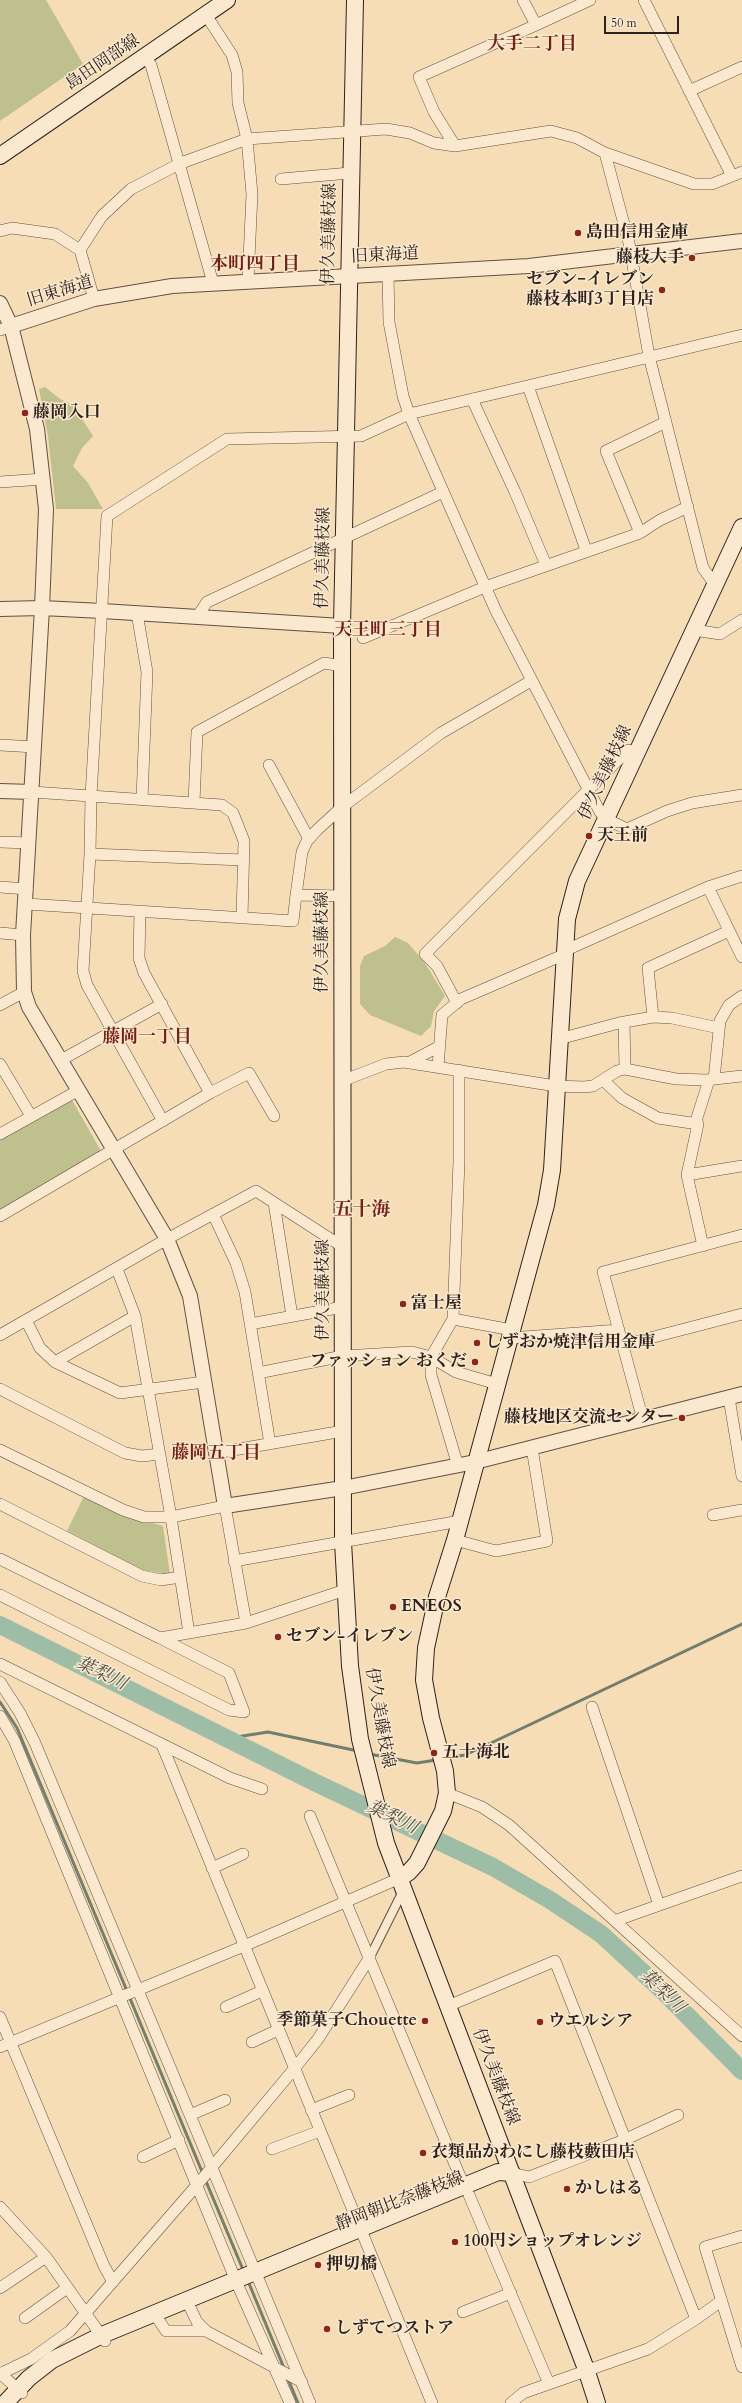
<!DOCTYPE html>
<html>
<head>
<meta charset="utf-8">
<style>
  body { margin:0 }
  #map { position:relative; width:742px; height:2403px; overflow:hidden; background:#f7ddb5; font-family:Cardo,serif }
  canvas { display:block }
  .scale { position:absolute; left:604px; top:16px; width:75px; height:18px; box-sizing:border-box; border:2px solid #2e221d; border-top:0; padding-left:5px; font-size:12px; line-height:14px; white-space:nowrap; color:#2e221d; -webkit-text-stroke:3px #fae9cf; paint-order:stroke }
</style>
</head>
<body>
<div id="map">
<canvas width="742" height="2403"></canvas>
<div class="scale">50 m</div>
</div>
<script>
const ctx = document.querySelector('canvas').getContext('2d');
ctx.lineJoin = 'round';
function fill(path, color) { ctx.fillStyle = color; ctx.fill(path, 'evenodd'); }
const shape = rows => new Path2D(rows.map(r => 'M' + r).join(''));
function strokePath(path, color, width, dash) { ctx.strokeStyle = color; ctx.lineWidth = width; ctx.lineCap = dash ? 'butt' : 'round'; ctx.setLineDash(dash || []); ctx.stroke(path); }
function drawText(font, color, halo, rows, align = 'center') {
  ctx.font = font + ' Cardo,"Noto Serif JP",serif'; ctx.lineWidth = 3; ctx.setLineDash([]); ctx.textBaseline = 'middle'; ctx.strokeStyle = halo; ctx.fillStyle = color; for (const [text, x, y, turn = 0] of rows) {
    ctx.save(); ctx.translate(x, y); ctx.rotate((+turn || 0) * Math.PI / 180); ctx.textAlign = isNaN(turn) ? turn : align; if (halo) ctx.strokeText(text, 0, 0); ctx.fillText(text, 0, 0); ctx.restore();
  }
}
fill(shape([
  [0,0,46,0,83,64,0,121],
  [45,387,60,399,74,406,93,436,82,448,73,466,88,483,103,509,56,509,48,436,39,389],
  [395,937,408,943,425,963,445,996,434,1011,431,1026,421,1036,370,1015,360,1004,360,966,364,956,385,946],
  [72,1100,101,1151,0,1212,0,1139],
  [84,1496,124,1515,163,1526,170,1575,142,1570,67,1531]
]), '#bec08d');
strokePath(shape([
  [0,1702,17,1728,127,1991],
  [230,1738,268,1732,358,1751],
  [369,1754,417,1763,436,1760],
  [448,1758,465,1755,491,1743,742,1624],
  [129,1996,203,2174],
  [205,2179,244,2272],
  [248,2281,284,2368],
  [288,2379,298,2403]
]), '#717f70', 3);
strokePath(shape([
  [0,1625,312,1781,493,1867,550,1900,601,1934,662,1990,742,2071]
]), '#9ebda7', 18);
const pedestrian = shape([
  [370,1957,403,1891]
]);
const minor = shape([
  [523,0,536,25,590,0],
  [644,0,732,176],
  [206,15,232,55,237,72,238,103,247,139,252,194,248,281],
  [145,57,151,65,213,283],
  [689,91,742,67],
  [455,146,434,112,419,77,536,25],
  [605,153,629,243,649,356,703,568,715,585],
  [281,179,350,173],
  [0,231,12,228,55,234,80,250,94,299],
  [80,250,102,216,131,189,181,163,247,139,386,129,410,133,434,143,455,146,551,131,577,138,605,153,694,184,712,184,742,172],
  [388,274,389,322,403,396,409,414,496,611,600,812,606,819,627,829,667,811,692,803,742,795],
  [0,330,11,326],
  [528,386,586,550],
  [472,399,515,492,546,565],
  [0,482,43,479],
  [640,533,606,451,666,422],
  [137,613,147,672,142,799],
  [197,617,207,602,443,492],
  [694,630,720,634,742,620],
  [363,638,485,587,640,533,660,520,688,507],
  [0,745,35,747],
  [269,765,309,839],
  [32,792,222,805,233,813,244,841,242,918],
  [194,802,197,732,324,663,342,666],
  [0,842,29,843],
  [90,854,243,860],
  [0,887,27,889],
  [708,887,742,957],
  [296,895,302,852,307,841,317,830,342,807,441,733,531,681],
  [26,904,293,921,296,895,342,896],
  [140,911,139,958,144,973,210,1093],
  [0,933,23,935],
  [564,951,708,887,742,876],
  [457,1003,437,966,425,954,628,750,637,752],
  [0,1005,24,992],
  [653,1017,648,968,729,931],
  [624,1022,625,1069],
  [559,1039,619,1023,653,1017,672,1018,719,1028],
  [61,1060,162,1004],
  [408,1063,440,1046],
  [0,1064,31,1116],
  [438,1067,442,1015,461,999,563,955],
  [714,1079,720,1021,729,1005,742,996],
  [603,1080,622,1098,658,1118,698,1124,687,1175,703,1246],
  [342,1081,386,1064,404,1062,556,1086,584,1087,593,1086,617,1071,625,1069,676,1079,706,1080,742,1076],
  [163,1121,87,985,83,971,90,854,91,796,107,516,227,439,361,436,409,414,742,335],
  [695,1124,709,1080],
  [0,1134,79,1090],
  [687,1175,742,1166],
  [274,1203,292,1316],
  [213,1214,236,1263,245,1292,270,1444],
  [0,1216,210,1093,249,1073,274,1116],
  [117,1269,135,1316,171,1517,189,1633],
  [453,1319,459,1161,459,1070],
  [26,1320,40,1348,55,1362,120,1393,204,1382],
  [250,1324,343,1307],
  [0,1335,167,1239,256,1191,343,1247],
  [510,1338,619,1330],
  [623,1345,742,1314],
  [55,1362,135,1316],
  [258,1373,343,1356,412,1352,431,1357,456,1372,497,1384],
  [0,1389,125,1453,142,1456,160,1454],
  [729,1398,742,1476],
  [643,1420,603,1272,742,1235],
  [0,1450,123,1510,144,1517,171,1517,225,1506,246,1623],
  [216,1453,343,1431],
  [458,1466,431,1375,431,1357,453,1319,512,1330],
  [0,1504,142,1576,161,1580,180,1577],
  [713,1515,742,1510],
  [455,1540,496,1551,547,1541,532,1448],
  [0,1559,160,1638,246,1623,345,1590],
  [234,1561,460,1521],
  [0,1595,229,1710,244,1712,229,1673,160,1638],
  [0,1664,230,1778,262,1789],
  [0,1682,20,1713,35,1743,310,2403],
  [592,1707,659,1905],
  [0,1716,14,1740,236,2281,290,2403],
  [162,1745,432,2403],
  [447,1793,482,1807,509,1825,742,2036],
  [310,1816,464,2186],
  [212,1868,243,1854],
  [617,1920,742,1876],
  [448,2006,555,1961,696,2319],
  [226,2007,262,1991],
  [0,2017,104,2266,113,2282],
  [252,2042,278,2030],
  [0,2047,244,1946,400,1878],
  [311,2110,349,2095],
  [190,2115,225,2100],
  [272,2149,320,2131],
  [143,2157,179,2140],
  [512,2173,529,2177,624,2140,678,2115],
  [469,2195,549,2384],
  [0,2207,46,2257,105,2341],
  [742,2236,705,2247,742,2367],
  [0,2288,46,2257],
  [187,2301,197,2322,206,2331],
  [463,2312,511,2293],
  [25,2318,67,2288],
  [158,2319,166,2331,206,2331,302,2382],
  [0,2373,22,2393],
  [2,2373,31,2359,70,2331,197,2185,294,2069,318,2039,370,1957],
  [511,2403,523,2393,648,2349,696,2319,721,2301]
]);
const tertiary = shape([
  [0,303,11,326,37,429,46,509,42,608,23,935,24,992,29,1007,167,1239,190,1296,225,1506,343,1488,475,1462,742,1394],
  [11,326,94,299,172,286,529,266,742,241],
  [0,609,42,608,102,611,342,626],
  [0,791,32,792]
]);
const secondary = shape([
  [355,0,342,626,343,1542,350,1666,360,1739,386,1843,586,2369,597,2403],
  [0,156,227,0],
  [400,1878,409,1872,417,1863,443,1811,447,1793,445,1771,431,1718,424,1680,426,1648,437,1597,455,1540,546,1205,552,1170,567,919,577,881,742,527],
  [5,2403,29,2378,52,2360,102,2335,498,2172,512,2173]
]);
strokePath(pedestrian, '#605143', 10);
strokePath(minor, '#605143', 12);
strokePath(tertiary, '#605143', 16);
strokePath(secondary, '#2e221d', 18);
strokePath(pedestrian, '#fae9cf', 8);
strokePath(minor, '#fae9cf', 11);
strokePath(tertiary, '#fae9cf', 14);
strokePath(secondary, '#fae9cf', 16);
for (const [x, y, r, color] of [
  [578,233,4,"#8f2418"],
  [692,258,4,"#8f2418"],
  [662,290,4,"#8f2418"],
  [25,413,4,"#8f2418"],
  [589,836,4,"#8f2418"],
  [403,1304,4,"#8f2418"],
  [477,1343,4,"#8f2418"],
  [475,1362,4,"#8f2418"],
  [682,1418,4,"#8f2418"],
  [393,1607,4,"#8f2418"],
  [278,1637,4,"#8f2418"],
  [434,1753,4,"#8f2418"],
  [425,2021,4,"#8f2418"],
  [540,2022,4,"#8f2418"],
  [423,2153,4,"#8f2418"],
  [567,2189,4,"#8f2418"],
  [455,2242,4,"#8f2418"],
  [318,2265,4,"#8f2418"],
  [327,2329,4,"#8f2418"]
]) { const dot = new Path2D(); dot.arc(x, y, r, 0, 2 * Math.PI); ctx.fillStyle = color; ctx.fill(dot); strokePath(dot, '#fae9cf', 1.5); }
drawText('17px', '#2e221d', '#fae9cf', [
  ["島田岡部線",103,63,-34],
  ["伊久美藤枝線",330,234,-89],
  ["旧東海道",385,256,-3],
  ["旧東海道",60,292,-17],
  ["伊久美藤枝線",324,558,-89],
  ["伊久美藤枝線",606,773,-65],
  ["伊久美藤枝線",323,942,-90],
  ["伊久美藤枝線",324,1290,-90],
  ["伊久美藤枝線",379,1718,80],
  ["伊久美藤枝線",495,2077,69],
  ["静岡朝比奈藤枝線",400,2202,-21]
]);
drawText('bold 17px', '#2e221d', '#fae9cf', [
  ["島田信用金庫",586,233],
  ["藤枝大手",684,258,"right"],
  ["セブン−イレブン",654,280,"right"],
  ["藤枝本町3丁目店",654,300,"right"],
  ["藤岡入口",33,413],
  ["天王前",597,836],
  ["富士屋",411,1304],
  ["しずおか焼津信用金庫",485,1343],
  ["ファッション おくだ",467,1362,"right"],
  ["藤枝地区交流センター",674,1418,"right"],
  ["ENEOS",401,1607],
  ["セブン-イレブン",286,1637],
  ["五十海北",442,1753],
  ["季節菓子Chouette",417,2021,"right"],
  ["ウエルシア",548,2022],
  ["衣類品かわにし藤枝藪田店",431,2153],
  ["かしはる",575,2189],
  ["100円ショップオレンジ",463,2242],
  ["押切橋",326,2265],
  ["しずてつストア",335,2329]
], 'left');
drawText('bold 18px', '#7a1f14', '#fae9cf', [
  ["大手二丁目",532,45],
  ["本町四丁目",255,265],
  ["天王町三丁目",388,631],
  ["藤岡一丁目",147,1038],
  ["藤岡五丁目",216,1454]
]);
drawText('italic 18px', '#505046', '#fae9cf', [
  ["葉梨川",101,1674,26],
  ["葉梨川",392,1818,26],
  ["葉梨川",662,1992,44]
]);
drawText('bold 19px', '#7a1f14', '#fae9cf', [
  ["五十海",362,1211]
]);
</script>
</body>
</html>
